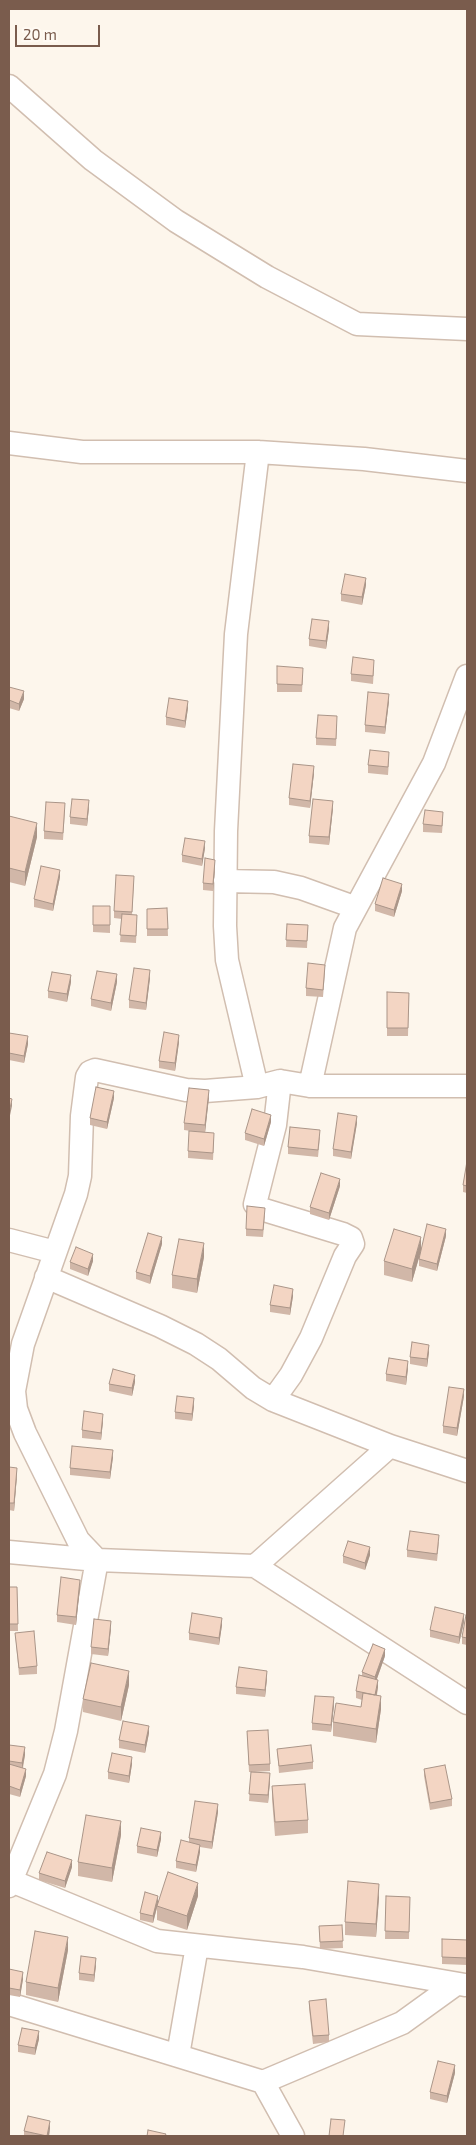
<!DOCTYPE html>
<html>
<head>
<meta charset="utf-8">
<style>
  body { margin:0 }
  #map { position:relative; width:476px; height:2145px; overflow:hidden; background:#fdf6ec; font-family:"Exo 2",sans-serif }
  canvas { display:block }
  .frame { position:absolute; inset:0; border:10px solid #7a5c4d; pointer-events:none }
  .scale { position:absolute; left:15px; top:25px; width:85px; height:22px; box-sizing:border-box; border:2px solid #7a5c4d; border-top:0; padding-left:6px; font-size:15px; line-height:18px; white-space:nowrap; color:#7a5c4d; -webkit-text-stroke:4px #fffaf3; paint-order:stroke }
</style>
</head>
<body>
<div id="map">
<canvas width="476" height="2145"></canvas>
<div class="frame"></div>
<div class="scale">20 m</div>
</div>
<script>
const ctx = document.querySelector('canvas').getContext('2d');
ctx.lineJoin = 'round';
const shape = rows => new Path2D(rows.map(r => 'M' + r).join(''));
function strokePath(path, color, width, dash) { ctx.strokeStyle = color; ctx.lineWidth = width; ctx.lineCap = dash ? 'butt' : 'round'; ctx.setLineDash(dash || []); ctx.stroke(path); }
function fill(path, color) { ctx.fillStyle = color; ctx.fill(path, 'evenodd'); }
const minor = shape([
  [9,86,93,160,176,221,267,277,357,324,467,329],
  [9,443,82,452,258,452,364,459,467,471],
  [225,881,274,882,301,888,354,907],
  [310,1086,345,928,434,763,467,676],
  [257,1087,227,960,225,926,226,831,236,634,258,452],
  [9,1240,55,1252],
  [46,1277,160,1326,196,1344,219,1359,253,1388,273,1400,390,1446,467,1471],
  [273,1400,291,1375,311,1338,345,1256,353,1244,351,1238,343,1234,261,1209,255,1204,275,1125,280,1081],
  [9,1552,97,1560,255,1566,467,1703],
  [97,1560,78,1540,25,1433,16,1409,14,1391,23,1344,76,1194,80,1176,82,1116,87,1077,90,1072,95,1070,186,1090,205,1091,257,1087,280,1081,310,1086,467,1086],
  [255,1566,390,1446],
  [9,1880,157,1941,303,1957,465,1985],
  [9,1886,55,1774,66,1731,97,1560],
  [9,2004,263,2082,402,2023,456,1984],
  [178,2055,197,1946],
  [263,2082,293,2136]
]);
strokePath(minor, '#d1beb0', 25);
strokePath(minor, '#fff', 22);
fill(shape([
  [366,585,362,605,341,601,341,594],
  [329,629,326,649,309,646,309,639],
  [277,666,303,675,302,692,277,692],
  [374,667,373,684,351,681,351,674],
  [9,687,24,699,19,711,9,708],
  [389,701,385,734,365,732,365,725],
  [188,708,185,728,166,725,166,717],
  [337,724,336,746,316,745,316,738],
  [389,760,388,775,368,773,368,765],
  [314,773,310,808,289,805,289,798],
  [89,807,87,826,70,824,70,817],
  [333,808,329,845,309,843,309,836],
  [65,810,63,840,44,839,44,831],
  [9,816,37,837,25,886,9,882],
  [443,820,442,833,423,832,423,824],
  [205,848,202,866,182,862,182,855],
  [215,867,213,891,203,890,203,883],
  [60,877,53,911,34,907,34,899],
  [134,883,132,915,137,922,136,943,120,942,122,919,114,918,114,911],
  [402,891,394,917,375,911,375,904],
  [93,906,110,906,110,933,93,932],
  [167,908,168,936,147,936,147,909],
  [287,924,308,925,307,948,286,947],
  [325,972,323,997,306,996,306,988],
  [150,978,146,1010,129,1008,129,1000],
  [71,982,67,1002,48,998,48,991],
  [117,982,111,1011,91,1006,91,999],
  [387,992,409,993,408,1036,387,1036],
  [9,1033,28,1044,24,1063,9,1060],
  [179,1042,175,1071,159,1068,159,1061],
  [209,1097,205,1132,214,1140,213,1160,188,1158,188,1151,198,1132,184,1130,184,1123],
  [114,1098,107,1129,90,1125,90,1118],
  [271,1122,264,1146,245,1140,245,1133],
  [357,1123,351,1159,333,1156,333,1149],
  [320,1137,318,1157,288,1154,288,1147],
  [467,1161,467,1193,463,1192,463,1185],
  [340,1186,329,1220,310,1214,310,1207],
  [265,1215,263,1237,246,1236,246,1229],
  [446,1236,437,1271,419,1266,419,1257,412,1282,384,1275,384,1261,421,1249],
  [162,1244,150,1284,136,1279,136,1272],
  [204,1257,197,1293,172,1288,172,1275],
  [93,1261,88,1276,70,1269,70,1262],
  [293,1296,290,1315,270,1312,270,1305],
  [429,1352,427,1367,410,1364,410,1357],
  [408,1368,406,1385,386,1381,386,1374],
  [135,1382,132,1396,109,1391,109,1384],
  [464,1396,457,1436,443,1433,443,1426],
  [194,1406,192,1421,175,1419,175,1412],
  [103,1421,101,1440,82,1438,82,1430],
  [113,1457,110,1479,70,1475,70,1468],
  [9,1467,17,1475,14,1511,9,1510],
  [439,1542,437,1561,407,1557,407,1550],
  [370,1555,365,1570,343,1563,343,1556],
  [9,1587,17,1587,18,1631,9,1631],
  [80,1587,76,1625,57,1622,57,1615],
  [467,1615,467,1645,462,1644,462,1637],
  [464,1622,459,1644,430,1637,430,1630],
  [222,1625,219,1645,189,1640,189,1633],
  [111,1628,108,1656,91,1654,91,1647],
  [15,1633,37,1666,37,1674,19,1675],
  [385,1656,377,1679,378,1687,377,1695,381,1709,376,1743,333,1736,333,1722,361,1707,362,1700,356,1698,356,1691,362,1676,362,1672],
  [267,1678,265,1697,236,1694,236,1687],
  [129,1685,121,1721,83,1712,83,1699],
  [334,1705,331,1732,312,1730,312,1723],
  [247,1731,270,1764,270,1771,255,1772,270,1781,268,1803,249,1801,251,1772,249,1772],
  [149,1733,145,1753,119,1748,119,1740],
  [9,1745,25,1755,23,1768,26,1776,20,1797,9,1794],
  [277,1749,313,1762,313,1769,279,1773],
  [132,1764,129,1783,108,1779,108,1772],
  [424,1769,452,1799,452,1806,430,1810,424,1776],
  [272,1786,308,1820,308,1833,275,1836,272,1799],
  [218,1812,212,1849,200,1847,200,1852,196,1872,176,1868,176,1861,189,1842,189,1838],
  [121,1835,112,1882,78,1876,78,1862],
  [161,1839,157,1857,137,1853,137,1846],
  [72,1867,65,1888,39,1880,39,1873],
  [198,1896,187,1930,157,1920,157,1908,153,1923,140,1920,140,1913,158,1902],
  [386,1896,410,1897,409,1939,385,1939],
  [379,1897,376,1937,345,1935,345,1922],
  [342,1925,343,1948,320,1949,319,1926],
  [442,1939,467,1940,467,1965,442,1964],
  [68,1950,58,2002,26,1995,26,1982],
  [96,1965,94,1982,79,1980,79,1973],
  [9,1969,23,1979,20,1997,9,1995],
  [309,2001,329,2035,329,2042,313,2044,309,2008],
  [39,2039,35,2055,18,2052,18,2045],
  [455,2073,447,2103,430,2099,430,2092],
  [50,2128,49,2136,24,2136,24,2131]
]), '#d1b7a8');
fill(shape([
  [366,578,366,585,362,605,362,597],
  [329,621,329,629,326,649,326,641],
  [24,691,24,699,19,711,19,704],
  [389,694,389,701,385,734,385,727],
  [188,701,188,708,185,728,185,721],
  [314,766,314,773,310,808,310,801],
  [89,800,89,807,87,826,87,819],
  [333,801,333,808,329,845,329,837],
  [37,823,37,837,25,886,25,872],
  [205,841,205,848,202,866,202,859],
  [215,860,215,867,213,891,213,884],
  [60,870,60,877,53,911,53,904],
  [402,884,402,891,394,917,394,910],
  [150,970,150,978,146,1010,146,1003],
  [117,974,117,982,111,1011,111,1003],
  [71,975,71,982,67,1002,67,994],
  [179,1035,179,1042,175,1071,175,1063],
  [28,1036,28,1044,24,1063,24,1056],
  [209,1090,209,1097,205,1133,205,1125],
  [114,1091,114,1098,107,1129,107,1122],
  [12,1099,12,1106,9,1120,9,1113],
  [271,1115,271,1122,264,1146,264,1139],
  [357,1116,357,1123,351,1159,351,1152],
  [340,1179,340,1186,329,1220,329,1213],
  [446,1229,446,1236,437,1271,437,1264],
  [162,1237,162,1244,150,1284,150,1276],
  [421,1237,421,1251,412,1282,412,1269],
  [204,1243,204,1257,197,1293,197,1279],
  [93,1254,93,1261,88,1276,88,1269],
  [293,1289,293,1296,290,1315,290,1308],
  [429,1345,429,1352,427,1367,427,1359],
  [408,1361,408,1368,406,1385,406,1377],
  [135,1375,135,1382,132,1396,132,1388],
  [464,1389,464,1396,457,1436,457,1428],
  [194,1398,194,1406,192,1421,192,1414],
  [103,1414,103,1421,101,1440,101,1433],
  [113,1450,113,1457,110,1479,110,1472],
  [17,1468,17,1475,14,1511,14,1503],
  [370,1547,370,1555,365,1570,365,1563],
  [80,1580,80,1587,76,1625,76,1617],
  [464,1614,464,1622,459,1644,459,1637],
  [222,1618,222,1625,219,1645,219,1638],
  [111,1621,111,1628,108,1656,108,1649],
  [385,1649,385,1656,375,1684,375,1677],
  [129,1671,129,1685,121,1721,121,1707],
  [267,1671,267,1678,265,1697,265,1690],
  [378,1680,378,1687,375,1703,375,1695],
  [381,1696,381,1709,376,1743,376,1729],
  [334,1697,334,1705,331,1732,331,1725],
  [149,1726,149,1733,145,1753,145,1745],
  [25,1747,25,1755,22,1770,22,1763],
  [132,1757,132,1764,129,1783,129,1776],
  [26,1769,26,1776,20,1797,20,1790],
  [270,1773,270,1781,268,1803,268,1795],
  [218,1804,218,1812,212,1849,212,1842],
  [121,1821,121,1835,112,1882,112,1868],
  [161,1832,161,1839,157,1857,157,1850],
  [200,1845,200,1852,196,1872,196,1865],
  [72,1860,72,1867,65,1888,65,1881],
  [198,1883,198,1896,187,1930,187,1916],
  [379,1884,379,1897,376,1937,376,1924],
  [158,1896,158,1903,153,1923,153,1916],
  [68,1937,68,1950,58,2002,58,1988],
  [96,1958,96,1965,94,1982,94,1975],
  [23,1972,23,1979,20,1997,20,1990],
  [39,2031,39,2039,35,2055,35,2048],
  [455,2065,455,2073,447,2103,447,2096],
  [50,2121,50,2128,49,2136,47,2136]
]), '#aa9588');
const building = shape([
  [345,574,366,578,362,597,341,594,345,574],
  [312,619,329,621,326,641,309,639,312,619],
  [353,657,374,660,373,676,351,674,353,657],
  [277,666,303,668,302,685,277,684,277,666],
  [9,687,24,691,19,704,9,700,9,687],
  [368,692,389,694,385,727,365,725,368,692],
  [169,698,188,701,185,721,166,717,169,698],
  [318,715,337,716,336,739,316,738,318,715],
  [370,750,389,752,388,767,368,765,370,750],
  [293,764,314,766,310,801,289,798,293,764],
  [72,799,89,800,87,819,70,817,72,799],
  [313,799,333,801,329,837,309,836,313,799],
  [46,802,65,803,63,833,44,831,46,802],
  [425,810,443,812,442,826,423,824,425,810],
  [9,816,37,823,25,872,9,868,9,816],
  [185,838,205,841,202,859,182,855,185,838],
  [205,858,215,860,213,884,203,883,205,858],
  [41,866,60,870,53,904,34,899,41,866],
  [116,875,134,876,132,912,114,911,116,875],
  [383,878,402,884,394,910,375,904,383,878],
  [93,906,110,906,110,925,93,925,93,906],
  [167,908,168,929,147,929,147,909,167,908],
  [122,914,137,915,136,936,120,935,122,914],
  [287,924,308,925,307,941,286,940,287,924],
  [308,963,325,965,323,990,306,988,308,963],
  [134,968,150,970,146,1003,129,1000,134,968],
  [97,971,117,974,111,1003,91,999,97,971],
  [52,972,71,975,67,994,48,991,52,972],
  [387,992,409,993,408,1028,387,1028,387,992],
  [164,1032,179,1035,175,1063,159,1061,164,1032],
  [9,1033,28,1036,24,1056,9,1053,9,1033],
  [96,1087,114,1091,107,1122,90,1118,96,1087],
  [189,1088,209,1090,205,1125,184,1123,189,1088],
  [9,1098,12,1099,9,1113,9,1098],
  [252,1109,271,1115,264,1139,245,1133,252,1109],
  [338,1113,357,1116,351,1152,333,1149,338,1113],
  [290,1127,320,1130,318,1150,288,1147,290,1127],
  [189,1131,214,1133,213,1153,188,1151,189,1131],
  [467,1161,467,1186,463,1185,467,1161],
  [321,1173,340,1179,329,1213,310,1207,321,1173],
  [247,1206,265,1208,263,1230,246,1229,247,1206],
  [427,1224,446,1229,437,1264,419,1259,427,1224],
  [394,1229,421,1237,412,1269,384,1261,394,1229],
  [148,1233,162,1237,150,1276,136,1272,148,1233],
  [179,1239,204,1243,197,1279,172,1275,179,1239],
  [76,1247,93,1254,88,1269,70,1262,76,1247],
  [274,1285,293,1289,290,1308,270,1305,274,1285],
  [412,1342,429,1345,427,1359,410,1357,412,1342],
  [389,1358,408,1361,406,1377,386,1374,389,1358],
  [113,1369,135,1375,132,1388,109,1384,113,1369],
  [449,1387,464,1389,457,1428,443,1426,449,1387],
  [177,1396,194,1398,192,1414,175,1412,177,1396],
  [84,1411,103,1414,101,1433,82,1430,84,1411],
  [72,1446,113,1450,110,1472,70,1468,72,1446],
  [9,1467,17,1468,14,1503,9,1503,9,1467],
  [410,1531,439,1535,437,1554,407,1550,410,1531],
  [348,1541,370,1547,365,1563,343,1556,348,1541],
  [61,1577,80,1580,76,1617,57,1615,61,1577],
  [9,1587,17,1587,18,1624,9,1624,9,1587],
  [435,1607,464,1614,459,1637,430,1630,435,1607],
  [192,1613,222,1618,219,1638,189,1633,192,1613],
  [466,1615,467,1615,467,1638,462,1637,466,1615],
  [94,1619,111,1621,108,1649,91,1647,94,1619],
  [34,1631,37,1666,19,1668,15,1633,34,1631],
  [373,1644,385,1649,375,1677,362,1672,373,1644],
  [91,1663,129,1671,121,1707,83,1699,91,1663],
  [239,1667,267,1671,265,1690,236,1687,239,1667],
  [359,1675,378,1680,375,1695,356,1691,359,1675],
  [363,1693,381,1696,376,1729,333,1722,336,1703,361,1707,363,1693],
  [315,1696,334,1697,331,1725,312,1723,315,1696],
  [123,1721,149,1726,145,1745,119,1740,123,1721],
  [268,1730,270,1764,249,1765,247,1731,268,1730],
  [9,1745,25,1747,22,1763,9,1761,9,1745],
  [311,1745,313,1762,279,1766,277,1749,311,1745],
  [112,1753,132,1757,129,1776,108,1772,112,1753],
  [9,1764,26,1769,20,1790,9,1786,9,1764],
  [445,1765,452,1799,430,1803,424,1769,445,1765],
  [251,1772,270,1773,268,1795,249,1794,251,1772],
  [305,1784,308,1820,275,1822,272,1786,305,1784],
  [195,1801,218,1804,212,1842,189,1838,195,1801],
  [86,1815,121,1821,112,1868,78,1862,86,1815],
  [141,1828,161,1832,157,1850,137,1846,141,1828],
  [181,1840,200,1845,196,1865,176,1861,181,1840],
  [47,1852,72,1860,65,1881,39,1873,47,1852],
  [168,1872,198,1883,187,1916,157,1906,168,1872],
  [348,1881,379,1884,376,1924,345,1922,348,1881],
  [145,1892,158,1896,153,1916,140,1913,145,1892],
  [386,1896,410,1897,409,1932,385,1931,386,1896],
  [342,1925,343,1941,320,1942,319,1926,342,1925],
  [35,1931,68,1937,58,1988,26,1982,35,1931],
  [442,1939,467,1940,467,1958,442,1957,442,1939],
  [81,1956,96,1958,94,1975,79,1973,81,1956],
  [9,1969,23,1972,20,1990,9,1988,9,1969],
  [326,1999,329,2035,313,2036,309,2001,326,1999],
  [22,2028,39,2031,35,2048,18,2045,22,2028],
  [438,2061,455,2065,447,2096,430,2092,438,2061],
  [28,2116,50,2121,47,2136,24,2131,28,2116],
  [331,2119,345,2120,343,2136,329,2136,331,2119],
  [148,2130,166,2134,165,2136,147,2136,148,2130]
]);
fill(building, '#f3d5c3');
strokePath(building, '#aa9588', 1);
</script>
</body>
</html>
